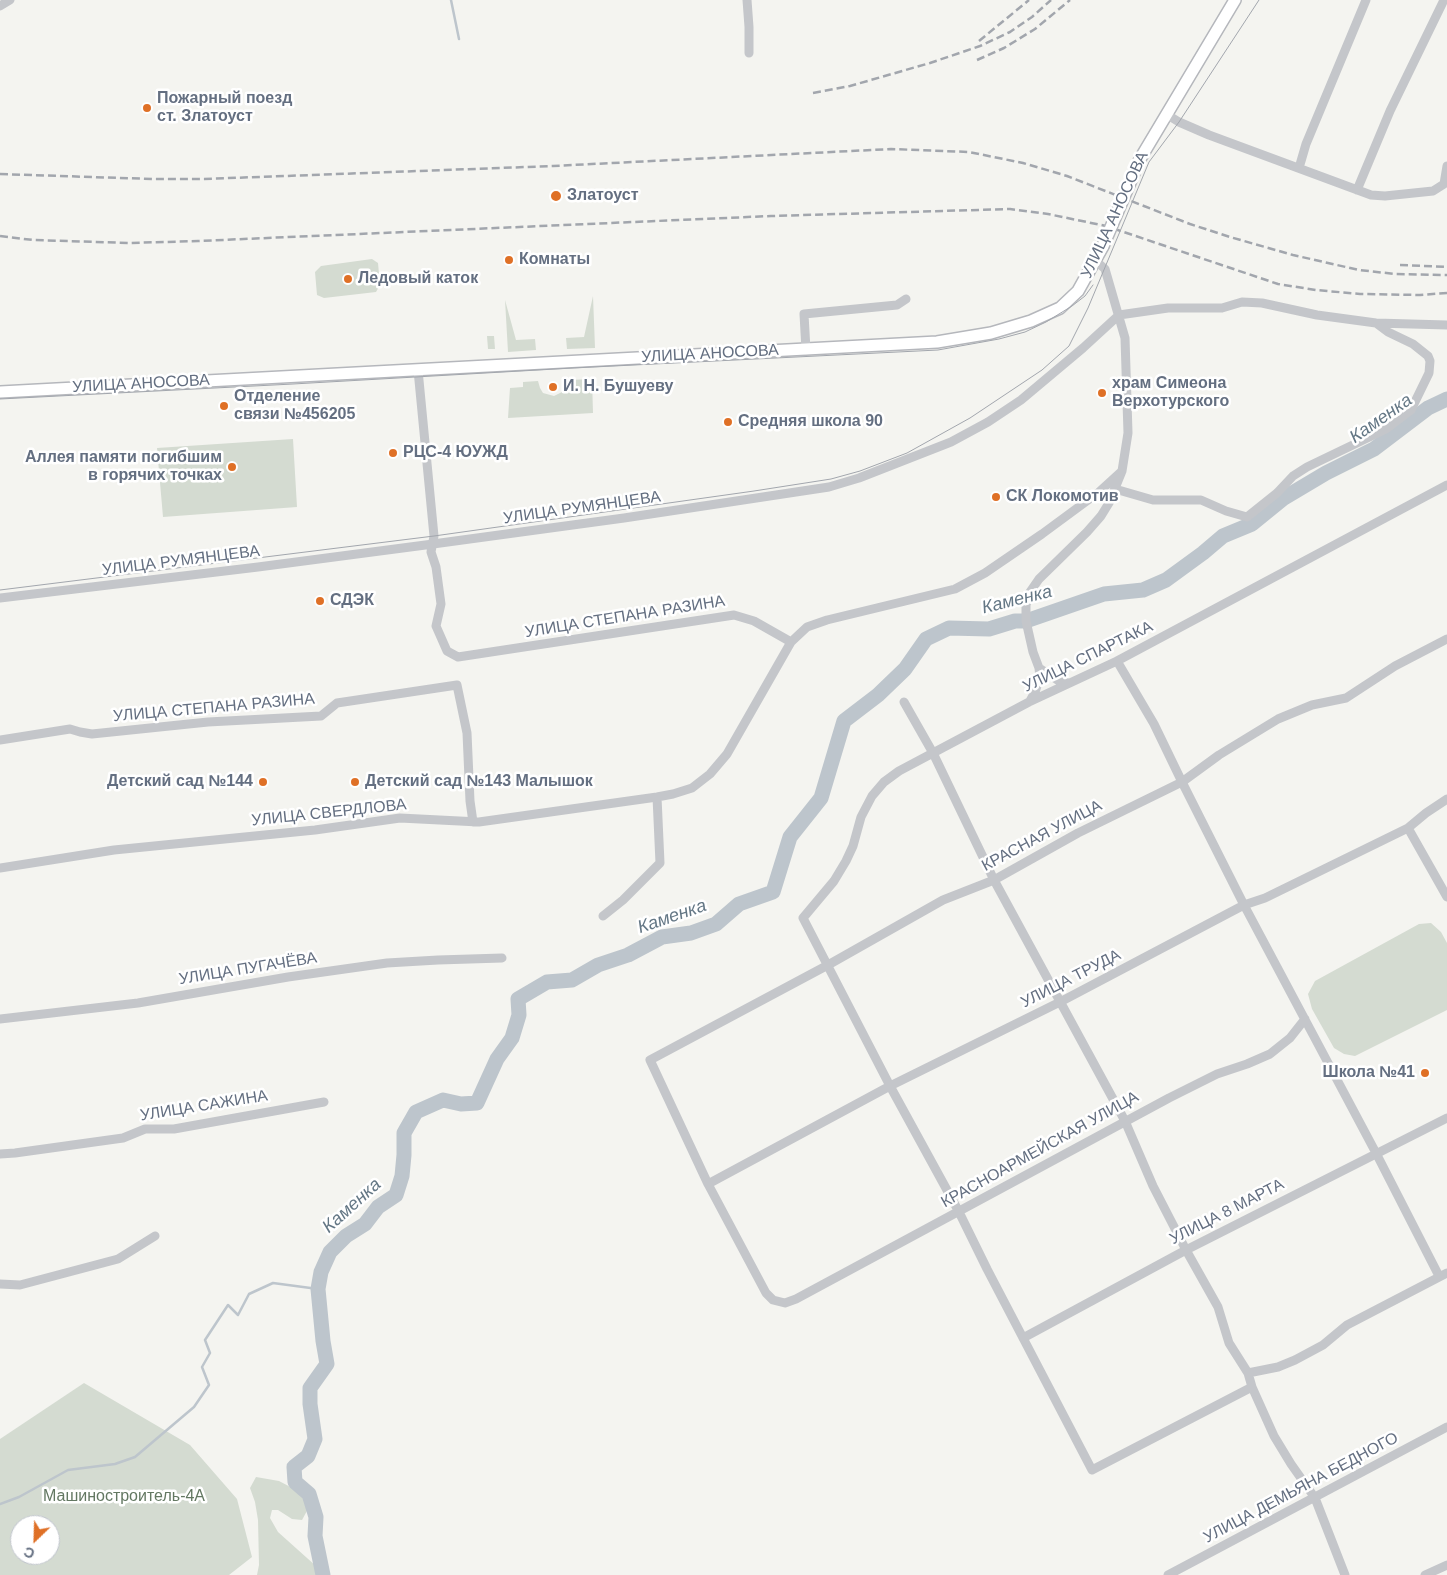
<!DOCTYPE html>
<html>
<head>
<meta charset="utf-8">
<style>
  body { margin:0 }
  #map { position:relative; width:1447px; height:1575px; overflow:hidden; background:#f4f4f0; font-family:Arial,sans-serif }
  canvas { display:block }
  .north { position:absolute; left:10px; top:1515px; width:50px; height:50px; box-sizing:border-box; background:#fff; border:1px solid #c1c5cd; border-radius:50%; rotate:204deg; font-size:14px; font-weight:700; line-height:20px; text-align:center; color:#646f81 }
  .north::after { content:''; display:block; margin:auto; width:18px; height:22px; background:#df7026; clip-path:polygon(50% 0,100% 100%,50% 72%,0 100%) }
</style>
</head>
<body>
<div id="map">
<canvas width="1447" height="1575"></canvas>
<div class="north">С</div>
</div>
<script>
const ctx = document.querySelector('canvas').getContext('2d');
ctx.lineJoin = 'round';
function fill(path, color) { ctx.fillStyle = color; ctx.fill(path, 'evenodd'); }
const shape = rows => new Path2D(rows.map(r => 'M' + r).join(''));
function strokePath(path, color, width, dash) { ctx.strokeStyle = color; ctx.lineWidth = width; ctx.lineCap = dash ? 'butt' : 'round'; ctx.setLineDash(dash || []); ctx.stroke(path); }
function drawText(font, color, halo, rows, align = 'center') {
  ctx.font = font + ' Arial,sans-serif'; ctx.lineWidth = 5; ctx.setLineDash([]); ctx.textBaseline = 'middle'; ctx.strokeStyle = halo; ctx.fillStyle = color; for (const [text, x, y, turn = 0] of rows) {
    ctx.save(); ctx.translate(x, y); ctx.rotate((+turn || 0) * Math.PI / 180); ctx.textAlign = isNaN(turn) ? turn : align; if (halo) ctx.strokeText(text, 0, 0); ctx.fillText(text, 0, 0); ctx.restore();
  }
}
fill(shape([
  [372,259,378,263,380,285,376,292,324,298,317,295,315,272,321,266],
  [593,296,595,348,567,349,566,338,584,337],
  [505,300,516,340,535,339,536,350,508,352],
  [487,336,494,336,495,349,488,349],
  [592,379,593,413,508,418,510,388,523,387,523,382,538,381,540,388,543,393,554,396,564,391,568,380],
  [293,439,297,507,163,517,157,448],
  [1431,923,1441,932,1447,943,1447,1010,1355,1056,1344,1054,1334,1048,1312,1009,1308,994,1315,981,1419,924],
  [84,1383,190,1445,237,1499,252,1557,229,1575,0,1575,0,1439],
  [20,1525,50,1525,50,1555,20,1555],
  [256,1477,279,1481,300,1492,308,1509,302,1520,292,1519,278,1510,272,1510,270,1518,278,1532,326,1575,257,1575,259,1565,258,1520,255,1502,250,1488]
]), '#d4dbd1');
strokePath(shape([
  [451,0,459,39],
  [0,1504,19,1497,68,1470,115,1464,135,1457,194,1407,209,1385,202,1367,210,1353,205,1340,228,1305,238,1315,249,1294,273,1283,318,1289]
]), '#bdc5cc', 2.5);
strokePath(shape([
  [323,1575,315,1536,316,1517,309,1494,295,1482,294,1467,308,1456,315,1439,310,1404,310,1388,327,1364,323,1341,318,1289,321,1272,330,1252,346,1236,365,1224,378,1207,396,1195,402,1176,404,1155,404,1133,416,1112,443,1100,461,1104,477,1103,497,1059,512,1038,519,1015,518,999,547,982,572,980,598,965,628,955,662,937,691,933,716,924,739,904,773,892,790,837,821,798,844,721,878,695,905,669,926,639,949,628,989,629,1015,621,1026,621,1104,594,1143,590,1166,580,1203,553,1223,536,1252,524,1284,498,1326,473,1374,449,1428,408,1447,399]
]), '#bdc5cc', 15);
const major = shape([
  [1140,159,1235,0],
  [0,392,937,342,991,333,1031,321,1060,308,1078,291,1103,246]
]);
strokePath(major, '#b5b7bc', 14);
strokePath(shape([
  [747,0,749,27,749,53],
  [0,6,10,0],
  [1166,114,1179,122,1209,135,1371,195,1385,196,1433,191,1444,184,1447,166],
  [1299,168,1306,144,1366,0],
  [1357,190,1390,111,1444,0],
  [1119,315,1168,308,1222,308,1242,302,1262,303,1317,315,1376,323,1447,325],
  [806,350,804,314,897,305,906,299],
  [418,370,434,536,431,552,436,567,441,604,436,626,447,651,458,657,734,615,754,621,791,642],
  [1115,489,1153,500,1201,500,1226,511,1247,517,1277,493,1293,476,1307,467,1386,429,1411,410,1429,373,1430,361,1428,356,1413,344,1388,332,1376,323],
  [0,598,258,567,433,544,624,518,829,487,859,478,951,442,988,422,1021,400,1083,348,1119,315],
  [1117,661,1154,724,1182,782,1244,905,1376,1153,1439,1276],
  [1039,668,1059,681,1068,683],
  [1030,701,1035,692,1040,677,1039,668,1033,652,1026,621,1026,605,1030,592,1039,579,1087,532,1101,516,1109,503,1122,471,1128,433,1125,338,1105,269,1096,261],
  [904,702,933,753,994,880,1125,1121,1153,1186,1186,1250,1218,1307,1229,1343,1248,1373,1252,1387,1274,1436,1291,1464,1315,1498,1345,1575],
  [0,740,70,729,80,732,92,734,208,722,321,716,337,703,457,685,467,733,470,801,473,822],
  [1408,828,1447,897],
  [0,868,114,850,315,830,400,818,479,822,657,797,673,794,692,788,710,774,727,754,791,642,807,627,827,620,955,589,985,573,1042,534,1099,492,1122,471],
  [603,916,623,900,660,863,657,797],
  [0,1019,138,1003,288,977,387,963,438,960,502,958],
  [1305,1019,1290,1038,1270,1054,1247,1064,1217,1074,1169,1098,796,1299,785,1303,773,1300,766,1293,708,1184,650,1060,828,965,943,900,994,880,1078,833,1182,782,1219,755,1278,719,1312,705,1346,698,1395,666,1447,639],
  [0,1154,15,1153,123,1138,145,1129,174,1129,324,1102],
  [708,1184,890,1086,1060,1002,1244,905,1265,898,1408,828,1426,813,1447,799],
  [0,1284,20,1285,118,1259,155,1236],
  [1023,1338,1186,1250,1447,1118],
  [1248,1373,1278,1367,1295,1360,1323,1345,1347,1325,1447,1273],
  [1252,1387,1092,1470,987,1269,959,1212,890,1086,803,918,834,881,846,861,853,846,861,817,872,796,884,782,899,771,1029,702,1117,661,1447,485],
  [1168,1575,1447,1427],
  [1425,1575,1447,1565]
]), '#c4c6ca', 9);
strokePath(major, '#fff', 11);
strokePath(shape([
  [0,399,293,384,573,368,938,350,999,339,1025,332,1046,322,1072,306,1085,296,1093,285],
  [0,590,434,536,754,491,831,479,860,471,907,453,970,418,1042,370,1069,346,1088,308,1149,162,1179,122,1259,0]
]), '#a2a6ad', 1);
strokePath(shape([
  [979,41,1029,0],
  [977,60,1004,48,1035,29,1070,0],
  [813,93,850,86,930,63,980,46,1010,32,1032,17,1051,0],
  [0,174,152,179,204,179,553,166,891,149,969,152,1023,163,1067,176,1190,224,1230,237,1293,255,1359,270,1395,274,1447,275],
  [0,236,33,240,129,243,198,241,771,216,1010,209,1048,214,1106,226,1278,284,1316,290,1360,294,1420,295,1447,293],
  [1400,265,1447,267]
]), '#a2a6ad', 2.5, [8, 4]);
const majorBridge = shape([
  [1103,246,1140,159]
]);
strokePath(majorBridge, '#b5b7bc', 14, []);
strokePath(majorBridge, '#fff', 11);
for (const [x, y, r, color] of [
  [147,108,5,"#df7026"],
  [556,196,6,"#df7026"],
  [509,260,5,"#df7026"],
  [348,279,5,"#df7026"],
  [553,387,5,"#df7026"],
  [1102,393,5,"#df7026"],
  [224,406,5,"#df7026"],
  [728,422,5,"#df7026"],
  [393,453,5,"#df7026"],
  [232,467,5,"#df7026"],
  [996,497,5,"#df7026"],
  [320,601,5,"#df7026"],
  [263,782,5,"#df7026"],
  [355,782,5,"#df7026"],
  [1425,1073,5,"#df7026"]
]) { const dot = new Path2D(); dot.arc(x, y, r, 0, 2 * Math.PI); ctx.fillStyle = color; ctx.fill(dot); strokePath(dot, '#fff', 2); }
drawText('bold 16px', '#646f81', '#fff', [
  ["Пожарный поезд",157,99],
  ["ст. Златоуст",157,117],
  ["Златоуст",567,196],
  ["Комнаты",519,260],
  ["Ледовый каток",358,279],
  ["храм Симеона",1112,384],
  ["Верхотурского",1112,402],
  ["И. Н. Бушуеву",563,387],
  ["Отделение",234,397],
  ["связи №456205",234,415],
  ["Средняя школа 90",738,422],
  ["РЦС-4 ЮУЖД",403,453],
  ["Аллея памяти погибшим",222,458,"right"],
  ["в горячих точках",222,476,"right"],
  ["СК Локомотив",1006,497],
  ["СДЭК",330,601],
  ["Детский сад №144",253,782,"right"],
  ["Детский сад №143 Малышок",365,782],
  ["Школа №41",1415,1073,"right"]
], 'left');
drawText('16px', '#646f81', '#fff', [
  ["УЛИЦА АНОСОВА",1115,215,-65],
  ["УЛИЦА АНОСОВА",710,354,-3],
  ["УЛИЦА АНОСОВА",141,384,-3],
  ["УЛИЦА РУМЯНЦЕВА",582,508,-8],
  ["УЛИЦА РУМЯНЦЕВА",181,561,-7],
  ["УЛИЦА СТЕПАНА РАЗИНА",625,617,-9],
  ["УЛИЦА СПАРТАКА",1088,657,-26],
  ["УЛИЦА СТЕПАНА РАЗИНА",214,708,-5],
  ["УЛИЦА СВЕРДЛОВА",329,813,-6],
  ["КРАСНАЯ УЛИЦА",1042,836,-28],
  ["УЛИЦА ПУГАЧЁВА",248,969,-9],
  ["УЛИЦА ТРУДА",1071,979,-27],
  ["УЛИЦА САЖИНА",204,1106,-9],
  ["КРАСНОАРМЕЙСКАЯ УЛИЦА",1040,1150,-29],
  ["УЛИЦА 8 МАРТА",1227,1212,-27],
  ["УЛИЦА ДЕМЬЯНА БЕДНОГО",1301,1488,-28]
]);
drawText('16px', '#637862', '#fff', [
  ["Машиностроитель-4А",124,1497]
]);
drawText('italic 18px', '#647785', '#fff', [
  ["Каменка",1381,419,-35],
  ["Каменка",1017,600,-14],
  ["Каменка",672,917,-19],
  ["Каменка",352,1206,-42]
]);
</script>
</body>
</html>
